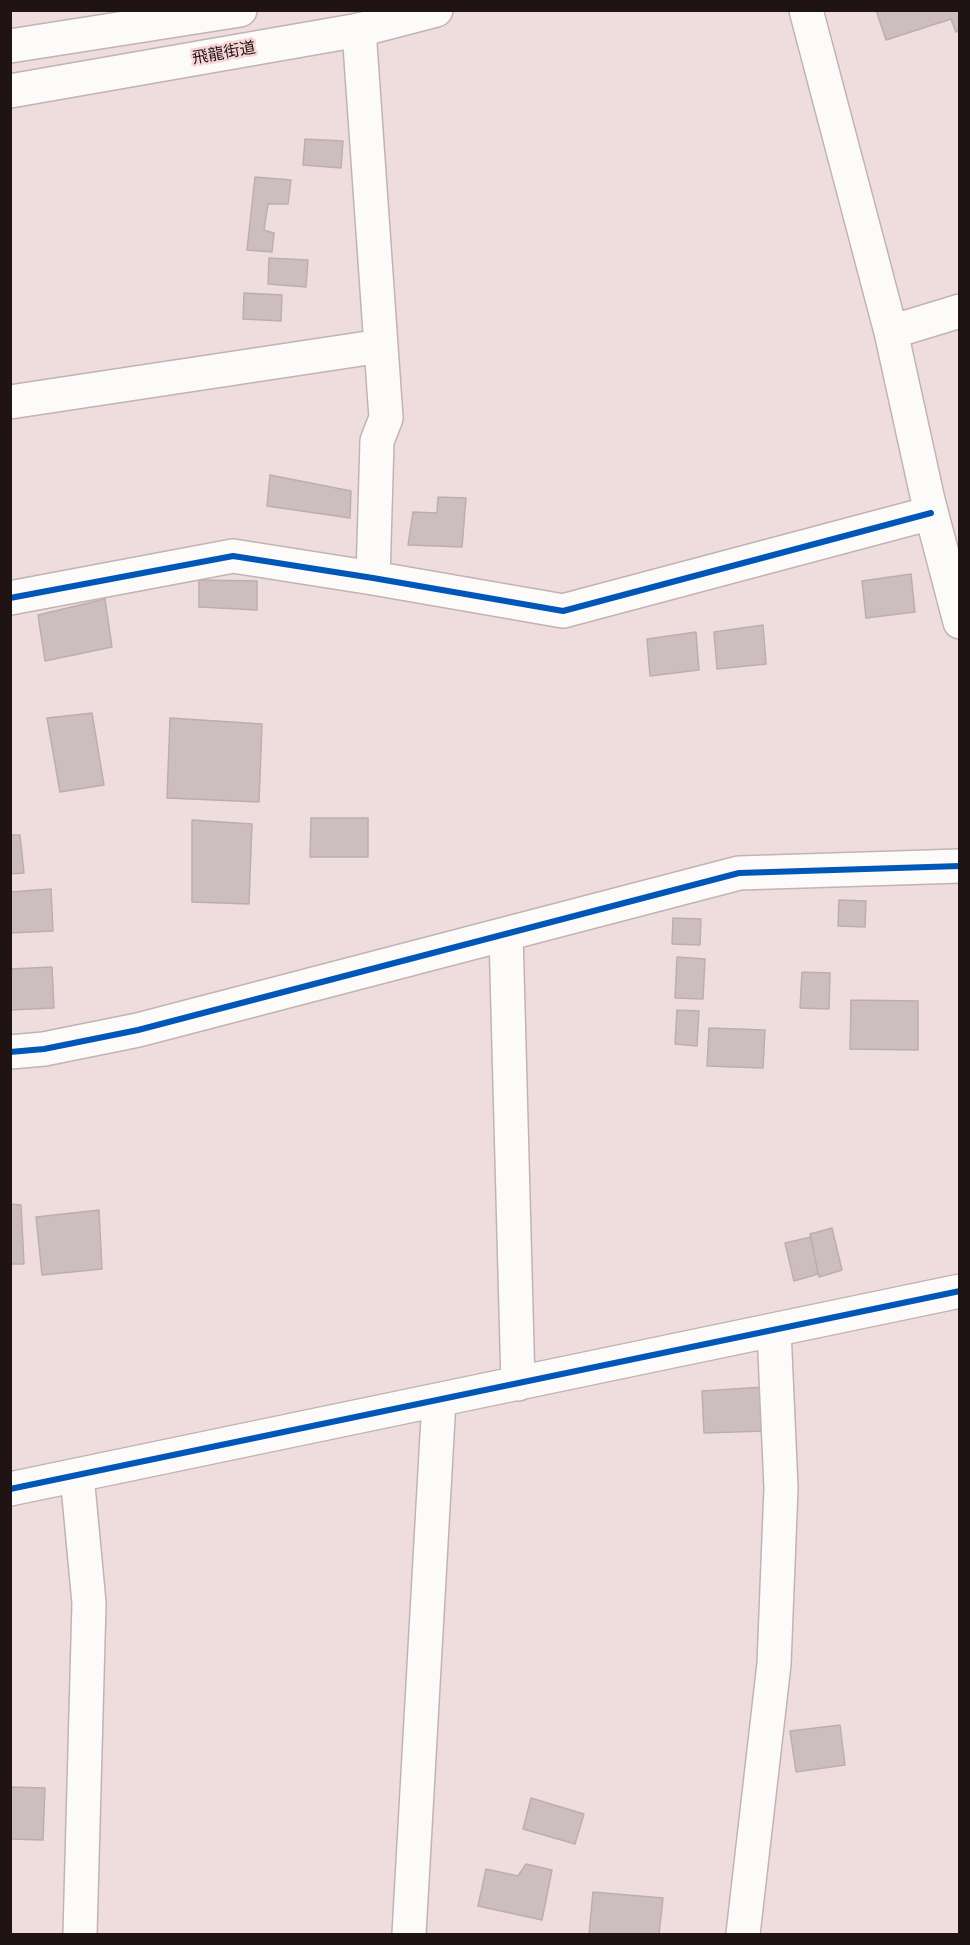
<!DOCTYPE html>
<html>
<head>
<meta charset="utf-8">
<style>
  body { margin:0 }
  #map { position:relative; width:970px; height:1945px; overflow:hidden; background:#efddde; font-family:"Titillium Web",sans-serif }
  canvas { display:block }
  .frame { position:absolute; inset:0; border:12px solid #1f1314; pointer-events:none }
</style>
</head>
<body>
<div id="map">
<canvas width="970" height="1945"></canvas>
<div class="frame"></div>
</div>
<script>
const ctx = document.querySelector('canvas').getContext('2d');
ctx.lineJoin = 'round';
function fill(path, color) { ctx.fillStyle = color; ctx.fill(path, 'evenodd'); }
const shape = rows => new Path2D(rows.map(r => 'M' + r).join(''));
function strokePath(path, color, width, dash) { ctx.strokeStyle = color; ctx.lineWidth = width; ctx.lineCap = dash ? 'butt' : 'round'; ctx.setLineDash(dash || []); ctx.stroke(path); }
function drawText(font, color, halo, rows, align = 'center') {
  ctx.font = font + ' "Titillium Web","Noto Sans JP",sans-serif'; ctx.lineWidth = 5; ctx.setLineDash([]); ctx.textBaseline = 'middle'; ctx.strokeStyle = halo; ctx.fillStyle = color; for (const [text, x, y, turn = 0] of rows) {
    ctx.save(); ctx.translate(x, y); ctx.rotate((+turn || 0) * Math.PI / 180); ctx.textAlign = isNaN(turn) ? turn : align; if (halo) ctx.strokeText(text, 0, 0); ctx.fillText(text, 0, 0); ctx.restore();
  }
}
const building = shape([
  [876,10,960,10,960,31,956,32,951,19,886,40,876,10],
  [305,139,343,141,341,168,303,165,305,139],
  [255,177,291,180,288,204,268,204,264,230,274,233,272,252,247,250,255,177],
  [269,258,308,260,306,287,268,284,269,258],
  [244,293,282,295,281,321,243,319,244,293],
  [270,475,351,491,350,518,267,506,270,475],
  [438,497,466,498,462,547,408,545,413,512,437,513,438,497],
  [911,574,915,612,866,618,862,581,911,574],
  [199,580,257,581,257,610,199,607,199,580],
  [105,599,112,647,45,661,38,615,105,599],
  [763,625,766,664,717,669,714,632,763,625],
  [696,632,699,670,650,676,647,639,696,632],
  [92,713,104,785,60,792,47,718,92,713],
  [170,718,262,724,259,802,167,798,170,718],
  [311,818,368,818,368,857,310,857,311,818],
  [192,820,252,824,249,904,192,902,192,820],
  [10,835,20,835,24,873,10,874,10,835],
  [51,889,53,931,10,933,10,892,51,889],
  [839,900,866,901,865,927,838,926,839,900],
  [673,918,701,919,700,945,672,944,673,918],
  [677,957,705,959,703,999,675,998,677,957],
  [52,967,54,1008,10,1010,10,969,52,967],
  [802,972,830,973,829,1009,800,1008,802,972],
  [851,1000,918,1001,918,1050,850,1049,851,1000],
  [677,1010,699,1011,697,1046,675,1044,677,1010],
  [709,1028,765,1030,763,1068,707,1066,709,1028],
  [10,1204,21,1205,24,1264,10,1264,10,1204],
  [99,1210,102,1269,42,1275,36,1217,99,1210],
  [832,1228,842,1270,819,1277,810,1234,832,1228],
  [811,1237,818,1274,794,1281,785,1243,811,1237],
  [764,1387,766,1431,704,1433,702,1391,764,1387],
  [840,1725,845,1765,796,1772,790,1731,840,1725],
  [10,1787,45,1788,43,1840,10,1839,10,1787],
  [531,1798,584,1814,575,1844,523,1829,531,1798],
  [526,1864,552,1870,542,1920,478,1906,486,1869,518,1876,526,1864],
  [593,1892,663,1898,659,1934,589,1934,593,1892]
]);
fill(building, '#ccbebf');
strokePath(building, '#bcaeaf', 1.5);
const minor = shape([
  [806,10,891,332,928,500,960,622],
  [359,30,386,418,377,441,373,578],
  [891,332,960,311],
  [10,402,381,346],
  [10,598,233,556,373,578,563,611,931,513],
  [506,934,518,1384],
  [10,1052,44,1049,138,1030,739,873,960,866],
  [77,1475,89,1603,80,1934],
  [10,1489,960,1291],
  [409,1934,439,1400],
  [743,1934,774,1664,781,1488,774,1330]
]);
const highway = shape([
  [10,46,240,10],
  [10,91,359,30,436,10]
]);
strokePath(minor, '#c1b3b4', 36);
strokePath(highway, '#c1b3b4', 36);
strokePath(minor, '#fdfafa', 33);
strokePath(highway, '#fdfafa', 33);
strokePath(shape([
  [10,598,233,556,373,578,563,611,931,513],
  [10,1052,44,1049,138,1030,739,873,960,866],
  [10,1489,960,1291]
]), '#0057b8', 6);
drawText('16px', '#1f1314', '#f7d5d7', [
  ["飛龍街道",224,54,-10]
]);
</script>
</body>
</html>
